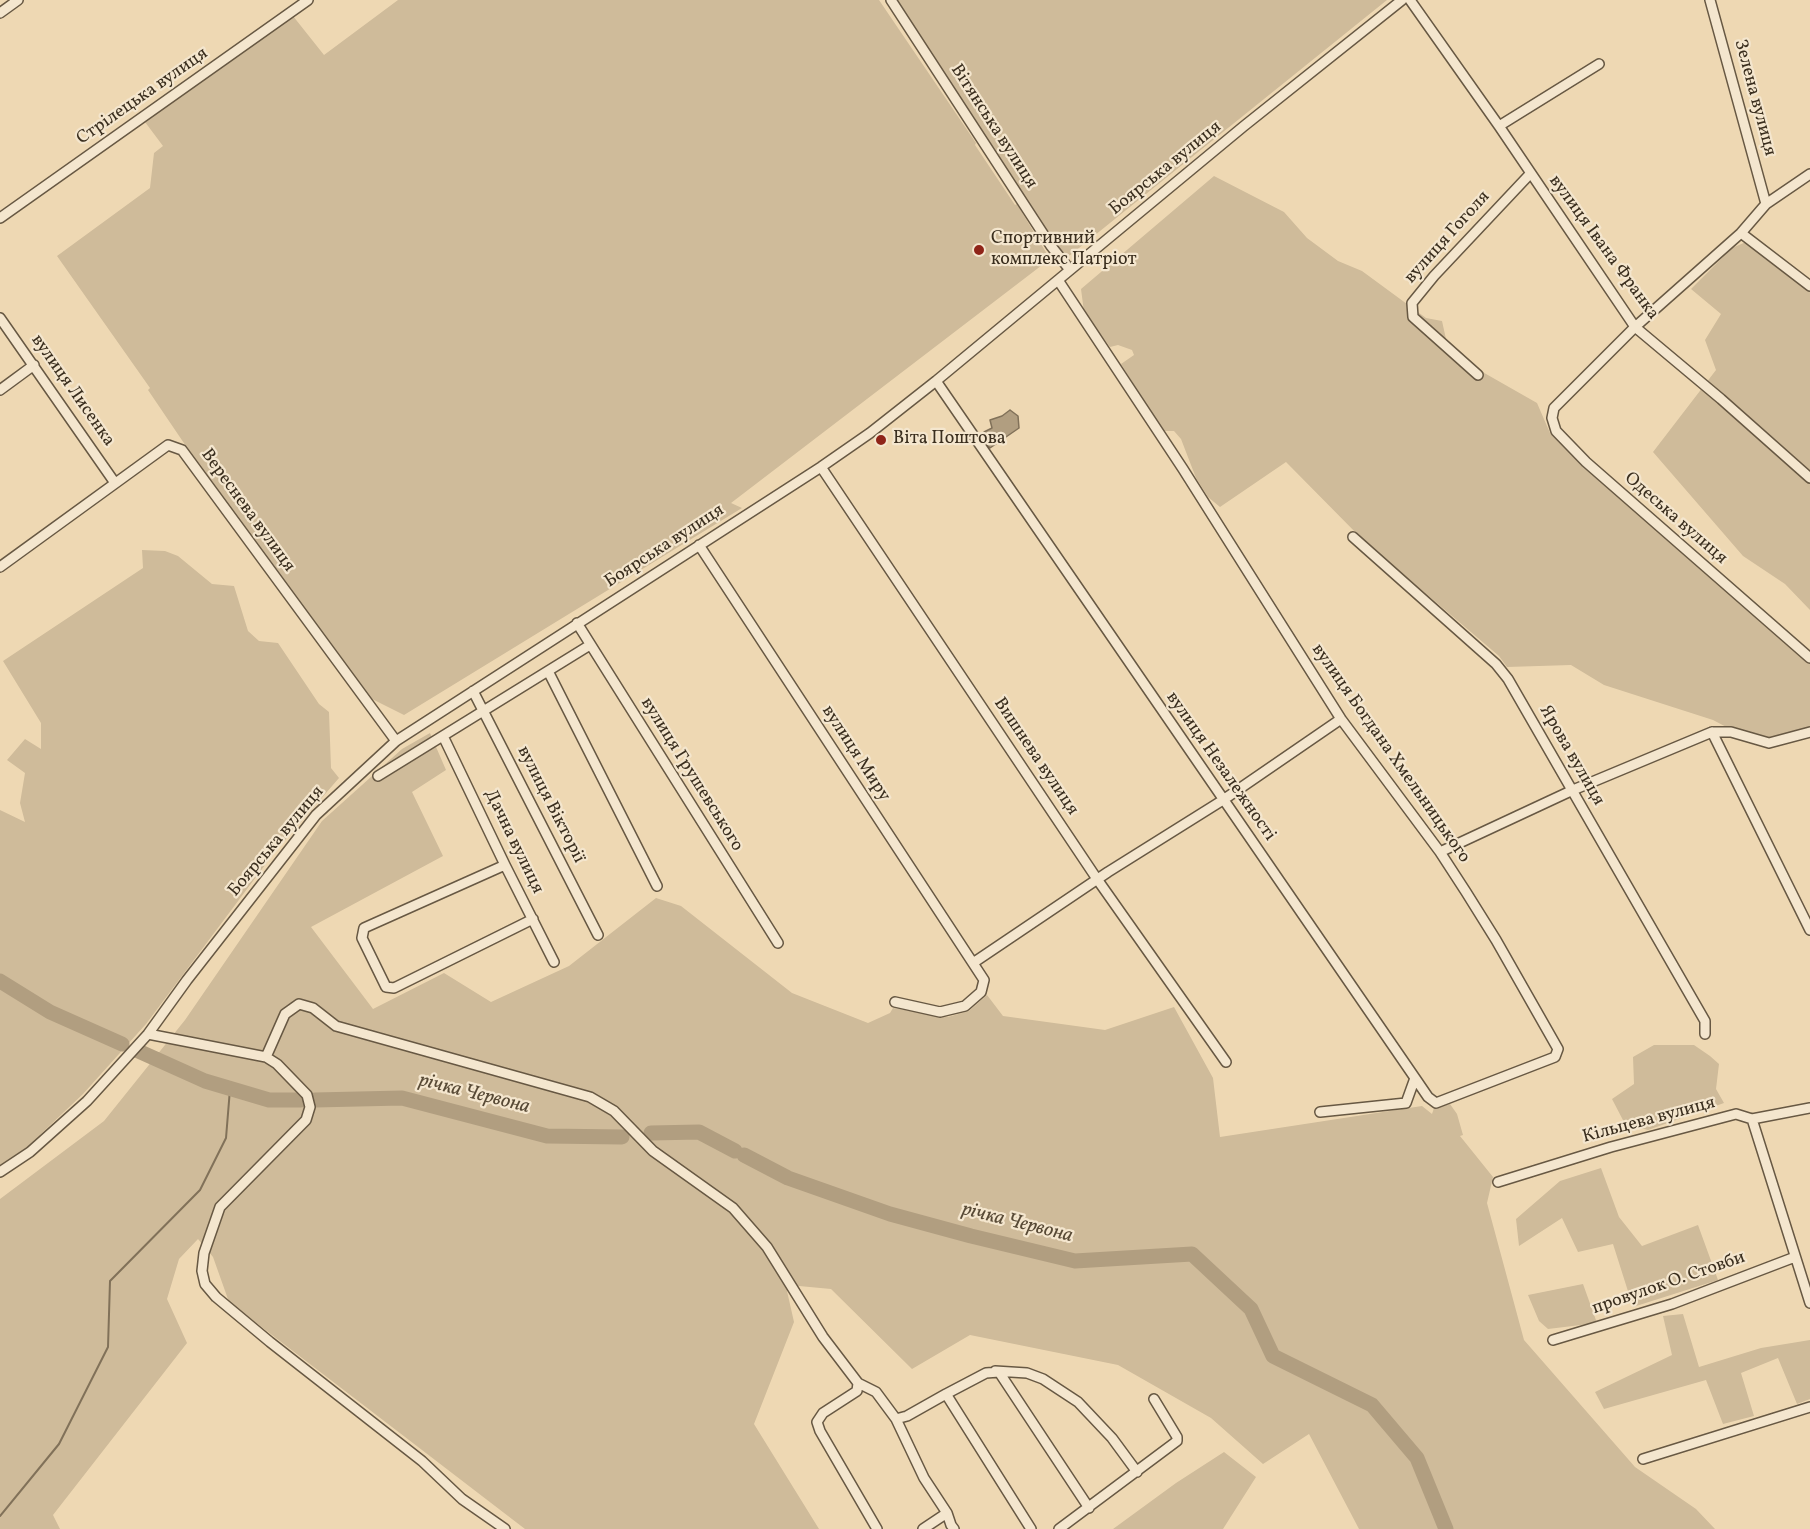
<!DOCTYPE html>
<html>
<head>
<meta charset="utf-8">
<style>
  body { margin:0 }
  canvas { display:block; background:#eed8b3 }
</style>
</head>
<body>
<canvas width="1810" height="1529"></canvas>
<script>
const ctx = document.querySelector('canvas').getContext('2d');
ctx.lineJoin = 'round';
function fill(path, color) { ctx.fillStyle = color; ctx.fill(path, 'evenodd'); }
const shape = rows => new Path2D(rows.map(r => 'M' + r).join(''));
function strokePath(path, color, width, dash) { ctx.strokeStyle = color; ctx.lineWidth = width; ctx.lineCap = dash ? 'butt' : 'round'; ctx.setLineDash(dash || []); ctx.stroke(path); }
function drawText(font, color, halo, rows, align = 'center') {
  ctx.font = font + ' Vollkorn,serif'; ctx.lineWidth = 4.5; ctx.setLineDash([]); ctx.textBaseline = 'middle'; ctx.strokeStyle = halo; ctx.fillStyle = color; for (const [text, x, y, turn = 0] of rows) {
    ctx.save(); ctx.translate(x, y); ctx.rotate((+turn || 0) * Math.PI / 180); ctx.textAlign = isNaN(turn) ? turn : align; if (halo) ctx.strokeText(text, 0, 0); ctx.fillText(text, 0, 0); ctx.restore();
  }
}
fill(shape([
  [398,0,879,0,976,143,975,145,1015,205,1017,204,1050,259,731,503,742,508,404,715,366,696,307,625,148,390,150,388,57,256,150,188,154,153,163,146,145,122,293,16,324,55],
  [890,0,1387,0,1069,256,1050,250],
  [1214,176,1284,212,1307,238,1338,261,1362,271,1426,318,1442,321,1446,339,1465,362,1537,403,1550,433,1810,663,1810,734,1787,741,1779,746,1755,742,1713,720,1604,685,1571,665,1507,667,1499,656,1363,540,1286,462,1220,507,1208,497,1196,478,1181,439,1174,431,1163,431,1121,364,1134,355,1132,350,1118,345,1110,347,1084,312,1081,289],
  [1746,242,1810,292,1810,610,1785,584,1743,556,1653,452,1716,370,1705,340,1721,314,1691,289,1732,248],
  [142,550,165,551,178,556,212,584,234,586,248,631,259,641,278,643,319,704,329,712,331,768,339,778,274,853,146,1024,83,1094,26,1148,0,1168,0,810,25,822,20,803,25,773,7,760,25,739,41,749,41,723,3,661,143,568],
  [430,733,446,770,412,792,443,856,311,927,373,1009,444,973,491,1002,569,966,656,898,681,906,792,993,868,1023,890,1013,893,1008,948,1017,969,1011,987,995,1003,1016,1105,1030,1174,1007,1213,1078,1220,1137,1422,1106,1432,1114,1434,1108,1450,1104,1457,1114,1463,1135,1460,1136,1493,1177,1487,1203,1524,1340,1635,1467,1696,1509,1715,1529,1359,1529,1309,1434,1263,1464,1211,1418,1118,1365,970,1335,912,1369,831,1289,799,1286,787,1291,794,1322,754,1424,819,1529,525,1529,229,1302,213,1257,198,1239,179,1259,167,1299,187,1343,53,1515,60,1529,0,1529,0,1199,104,1121,185,1020,322,821,402,749],
  [1654,1045,1694,1045,1710,1056,1719,1064,1716,1089,1724,1103,1648,1130,1625,1124,1612,1099,1634,1084,1633,1057],
  [1601,1168,1619,1217,1642,1246,1698,1225,1718,1280,1633,1307,1613,1244,1578,1252,1562,1218,1519,1246,1516,1219,1560,1181],
  [1583,1284,1597,1323,1548,1329,1539,1321,1528,1295],
  [1683,1314,1699,1367,1761,1348,1810,1340,1810,1399,1797,1404,1778,1358,1741,1373,1754,1416,1723,1424,1706,1380,1604,1409,1595,1392,1672,1355,1663,1316],
  [1224,1452,1256,1477,1223,1529,1113,1529,1176,1483]
]), '#cfbb9a');
const water = shape([
  [1010,410,1018,416,1019,428,990,448,983,441,984,432,992,428,990,420,1002,416,1010,410]
]);
fill(water, '#b19e80');
strokePath(water, '#817159', 1.5);
strokePath(shape([
  [0,1516,59,1444,108,1347,110,1281,200,1190,226,1138,230,1089]
]), '#817159', 2);
strokePath(shape([
  [0,981,50,1012,122,1044],
  [136,1050,205,1081,269,1100,301,1100],
  [315,1100,402,1098,547,1136,622,1137],
  [651,1133,699,1132,735,1151],
  [744,1155,788,1178,890,1214,971,1236,1075,1261,1192,1254,1251,1309,1273,1356,1372,1405,1417,1458,1446,1529]
]), '#b19e80', 15);
const minor = shape([
  [891,0,1051,246,1070,270],
  [1410,0,1499,126,1635,327,1721,399,1810,478],
  [1710,0,1766,204,1741,233,1810,286],
  [0,13,18,0],
  [1499,126,1599,64],
  [1766,204,1810,174],
  [0,218,308,0],
  [1741,233,1635,327,1554,408,1552,418,1556,431,1586,462,1810,658],
  [1058,280,1183,469,1341,719,1440,852,1466,892,1496,940,1558,1049,1555,1057,1436,1103,1428,1097,1415,1078],
  [0,318,115,483],
  [1478,375,1413,317,1412,303,1434,276,1530,174],
  [936,381,1415,1078,1406,1103,1320,1112],
  [0,390,34,365],
  [821,467,1097,879,1226,1062],
  [1353,537,1496,664,1508,679,1705,1021,1705,1034],
  [699,545,984,980,981,992,965,1006,940,1012,895,1002],
  [0,567,168,445,182,450,396,741],
  [577,623,778,943],
  [548,671,657,886],
  [473,691,598,935],
  [1712,732,1810,930],
  [443,736,505,865,554,962],
  [378,776,590,645],
  [1440,852,1573,790,1712,732,1731,732,1769,743,1810,732],
  [505,865,364,928,362,938,386,987,394,988,533,919],
  [973,963,1108,872,1223,800,1341,719],
  [148,1034,266,1057,277,1064,307,1095,310,1107,306,1120,220,1207,204,1253,202,1271,205,1284,216,1297,270,1342,422,1461,462,1499,505,1529],
  [266,1057,285,1014,299,1004,313,1008,336,1026,590,1097,614,1111,653,1151,733,1208,767,1247,823,1337,858,1383,876,1392,896,1419,924,1478,947,1513,951,1525,954,1529],
  [1752,1119,1810,1303],
  [0,1172,30,1152,87,1101,148,1034,187,980,316,815,396,741,821,467,870,433,936,381,1244,126,1402,0],
  [1498,1182,1611,1147,1736,1114,1752,1119,1810,1108],
  [1553,1340,1672,1304,1795,1257],
  [995,1371,1027,1373,1043,1379,1078,1402,1112,1438,1137,1472],
  [858,1383,857,1391,823,1413,817,1422,820,1431,877,1529],
  [946,1394,986,1373,999,1372,1089,1508],
  [896,1419,907,1416,946,1394,1031,1529],
  [1643,1459,1810,1407],
  [923,1529,947,1513],
  [1059,1529,1177,1441,1177,1437,1154,1399]
]);
strokePath(minor, '#675843', 12);
strokePath(minor, '#f4e6ce', 9);
for (const [x, y, r, color] of [
  [979,250,6,"#8f2418"],
  [881,440,6,"#8f2418"]
]) { const dot = new Path2D(); dot.arc(x, y, r, 0, 2 * Math.PI); ctx.fillStyle = color; ctx.fill(dot); strokePath(dot, '#f4e6ce', 2); }
drawText('18px', '#3a2e1e', '#f4e6ce', [
  ["Стрілецька вулиця",143,97,-35],
  ["Зелена вулиця",1754,98,75],
  ["Вітянська вулиця",993,127,57],
  ["Боярська вулиця",1166,169,-39],
  ["вулиця Гоголя",1448,238,-48],
  ["вулиця Івана Франка",1603,248,54],
  ["вулиця Лисенка",72,391,55],
  ["Вереснева вулиця",247,511,54],
  ["Одеська вулиця",1675,519,41],
  ["Боярська вулиця",665,547,-33],
  ["вулиця Миру",855,754,57],
  ["вулиця Богдана Хмельницького",1390,754,55],
  ["Ярова вулиця",1571,756,60],
  ["Вишнева вулиця",1035,757,56],
  ["вулиця Незалежності",1220,767,55],
  ["вулиця Грушевського",691,775,58],
  ["вулиця Вікторії",550,805,63],
  ["Боярська вулиця",277,842,-50],
  ["Дачна вулиця",513,842,64],
  ["Кільцева вулиця",1649,1121,-15],
  ["провулок О. Стовби",1669,1284,-19]
]);
drawText('18px', '#3a2e1e', '#f4e6ce', [
  ["Спортивний",991,240],
  ["комплекс Патріот",991,261],
  ["Віта Поштова",893,440]
], 'left');
drawText('italic 20px', '#584a36', '#f4e6ce', [
  ["річка Червона",474,1095,14],
  ["річка Червона",1017,1224,14]
]);
</script>
</body>
</html>
